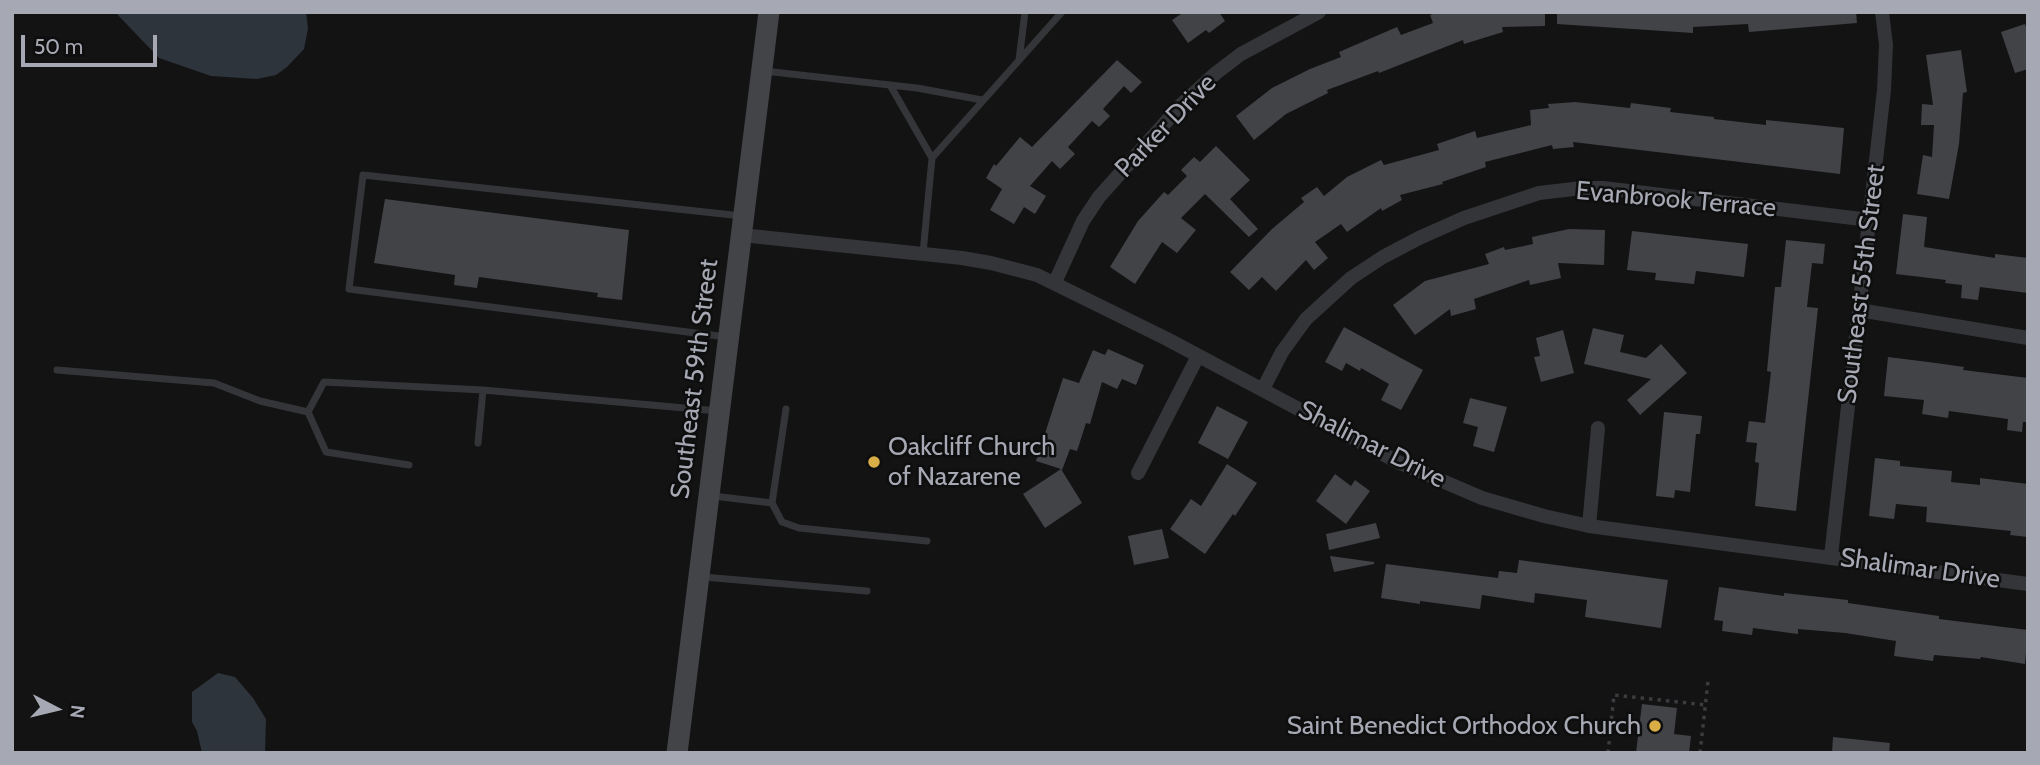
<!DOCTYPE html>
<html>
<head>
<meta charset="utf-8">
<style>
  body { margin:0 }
  #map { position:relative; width:2040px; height:765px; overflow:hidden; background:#131314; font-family:Cabin,sans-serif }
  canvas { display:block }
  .frame { position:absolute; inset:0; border:14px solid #a6a9b3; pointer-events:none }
  .north { position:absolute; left:21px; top:674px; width:70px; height:70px; -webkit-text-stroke:5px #0e0e0f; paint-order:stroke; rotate:97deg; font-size:19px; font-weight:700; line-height:28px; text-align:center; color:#a6a9b3 }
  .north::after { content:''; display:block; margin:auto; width:24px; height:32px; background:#a6a9b3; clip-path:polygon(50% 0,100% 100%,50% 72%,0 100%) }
  .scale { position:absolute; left:21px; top:35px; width:136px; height:32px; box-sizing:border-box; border:4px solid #a6a9b3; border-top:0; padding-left:9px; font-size:21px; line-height:24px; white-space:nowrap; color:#a6a9b3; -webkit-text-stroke:5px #0e0e0f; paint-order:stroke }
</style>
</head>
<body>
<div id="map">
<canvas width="2040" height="765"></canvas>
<div class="frame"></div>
<div class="north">N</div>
<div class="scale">50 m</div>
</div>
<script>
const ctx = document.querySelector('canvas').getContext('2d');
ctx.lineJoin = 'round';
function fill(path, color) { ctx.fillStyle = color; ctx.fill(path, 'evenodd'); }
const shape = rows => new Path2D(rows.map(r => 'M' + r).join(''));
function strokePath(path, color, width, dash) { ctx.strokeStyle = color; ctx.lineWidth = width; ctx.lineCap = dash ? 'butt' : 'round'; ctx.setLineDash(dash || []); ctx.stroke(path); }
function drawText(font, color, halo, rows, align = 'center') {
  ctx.font = font + ' Cabin,sans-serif'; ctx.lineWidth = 5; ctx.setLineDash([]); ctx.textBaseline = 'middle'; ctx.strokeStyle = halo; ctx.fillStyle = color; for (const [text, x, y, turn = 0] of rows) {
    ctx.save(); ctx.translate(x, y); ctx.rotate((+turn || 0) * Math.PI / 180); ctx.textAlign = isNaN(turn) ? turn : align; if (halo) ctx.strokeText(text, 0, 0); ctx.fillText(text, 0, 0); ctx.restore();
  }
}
fill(shape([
  [115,12,306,12,308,28,304,49,287,67,276,75,257,79,211,76,159,58],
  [218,673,235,677,253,698,266,719,265,753,202,753,197,731,192,722,192,692]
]), '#2e343b');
fill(shape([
  [1184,12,1219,12,1225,21,1209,33,1206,30,1188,43,1172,20],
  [1438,12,1545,12,1545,26,1502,27,1503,32,1464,44,1463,40,1379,73,1378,71,1327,90,1328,93,1286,114,1254,140,1236,116,1272,88,1310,69,1341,57,1339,52,1397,27,1401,35,1433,23,1430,15],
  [1557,12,1856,12,1857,23,1749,32,1748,24,1693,27,1693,33,1557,24],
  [2025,24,2028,33,2028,69,2015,73,2001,32],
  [1961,50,1967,92,1963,93,1959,144,1949,199,1917,194,1923,155,1932,157,1934,125,1921,125,1922,104,1933,105,1926,55],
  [1117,60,1142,82,1131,93,1124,86,1103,109,1110,116,1099,127,1092,121,1068,147,1075,154,1060,169,1052,161,1030,186,1046,196,1035,214,1024,207,1014,224,990,210,1002,189,986,178,994,164,996,166,1020,137,1032,147],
  [1575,102,1630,108,1631,103,1671,108,1670,112,1714,117,1714,119,1766,125,1766,120,1844,128,1840,174,1573,142,1574,147,1553,149,1552,145,1485,162,1486,167,1442,182,1443,184,1400,195,1402,200,1382,211,1381,208,1347,232,1341,224,1315,242,1328,258,1314,270,1306,260,1276,291,1262,277,1249,290,1230,272,1272,229,1304,202,1301,198,1317,187,1324,196,1347,177,1381,160,1384,165,1439,150,1437,144,1475,131,1477,138,1531,125,1530,110,1549,108,1548,104],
  [1216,146,1250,180,1230,199,1258,229,1249,237,1205,194,1181,218,1196,230,1177,253,1162,242,1135,284,1110,267,1138,221,1164,192,1168,195,1187,176,1181,170,1194,157,1200,162],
  [385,199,629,230,622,300,597,297,598,293,479,277,477,288,454,285,455,275,374,263],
  [1903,214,1927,217,1924,247,1995,258,1995,254,2028,258,2028,293,1980,287,1978,300,1961,298,1962,285,1945,283,1946,280,1896,274],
  [1569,229,1605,230,1604,265,1558,263,1561,278,1530,285,1529,280,1474,299,1476,309,1451,316,1450,309,1415,335,1393,305,1425,281,1489,264,1485,254,1504,247,1505,250,1533,244,1532,237],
  [1632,231,1748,244,1744,277,1696,271,1694,284,1655,280,1656,273,1627,270],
  [1786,240,1825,244,1823,264,1812,263,1807,307,1818,308,1796,511,1755,506,1759,463,1755,462,1757,443,1746,442,1749,421,1765,423,1771,372,1767,371,1775,287,1781,287],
  [1344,327,1423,370,1401,410,1381,400,1389,384,1361,368,1360,371,1346,363,1342,371,1325,362],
  [1593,328,1624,335,1620,352,1646,358,1661,344,1687,373,1640,415,1627,400,1651,379,1584,364],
  [1563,330,1574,373,1541,382,1534,357,1540,356,1536,338],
  [1108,349,1144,365,1136,385,1122,379,1117,389,1102,382,1090,424,1086,423,1077,451,1070,449,1062,470,1061,469,1082,503,1045,528,1023,494,1061,469,1036,461,1063,378,1079,383,1093,350,1105,355],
  [1888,357,1936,363,1964,367,1963,370,2028,378,2028,422,2023,422,2022,432,2007,430,2008,419,1949,411,1948,418,1922,414,1924,400,1884,396],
  [1470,398,1507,407,1494,452,1473,446,1478,427,1463,423],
  [1217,406,1248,422,1228,459,1198,443],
  [1664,412,1702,416,1700,434,1696,434,1690,492,1675,490,1674,498,1656,496],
  [1875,458,1900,461,1900,466,1952,471,1951,482,1980,485,1980,478,2028,484,2028,537,2010,535,2011,531,1926,522,1927,507,1896,504,1894,519,1869,516],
  [1227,464,1257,483,1235,516,1233,514,1205,554,1170,529,1191,499,1201,506],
  [1335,474,1351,486,1355,480,1370,491,1346,524,1316,501],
  [1376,523,1380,538,1329,550,1326,534],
  [1162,529,1169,558,1134,565,1128,536],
  [1330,556,1374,562,1374,564,1334,572],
  [1519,560,1668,580,1661,628,1585,617,1587,600,1535,593,1534,603,1482,595,1480,609,1420,601,1420,604,1381,598,1386,564,1498,578,1499,571,1517,573],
  [1719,587,1784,596,1784,593,1848,600,1848,603,1939,616,1939,619,2028,630,2025,664,1981,657,1980,659,1934,655,1933,661,1894,656,1896,641,1845,633,1798,629,1798,634,1753,628,1752,635,1722,631,1723,621,1714,620],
  [1642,704,1677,708,1674,734,1691,736,1689,753,1636,753],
  [1833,737,1890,743,1889,753,1832,753]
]), '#424347');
strokePath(shape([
  [1608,753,1614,695,1706,705],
  [1700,753,1708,681]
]), '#3a3c3f', 3.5, [3.5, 5]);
strokePath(shape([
  [1019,60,1025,12],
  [764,71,917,88,982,100],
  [890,85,932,158],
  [923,253,932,158,1062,12],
  [727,337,349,289,363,175,742,216],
  [57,370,214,383,260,401,308,412,324,382,483,390],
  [308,412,326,452,409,465],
  [478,443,483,390,718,411],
  [713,496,772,503,782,522,799,528,927,541],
  [772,503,786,409],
  [703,577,867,591]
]), '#343538', 7);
strokePath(shape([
  [741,235,962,258,991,263,1037,275,1167,339,1398,462,1482,498,1544,516,1589,526,2028,584],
  [1055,282,1083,221,1099,197,1181,105,1216,73,1241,54,1319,12],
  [1859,310,2028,338],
  [1263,389,1282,352,1306,319,1351,278,1383,257,1419,238,1464,218,1539,193,1582,188,1603,188,1870,220],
  [1138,473,1198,356],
  [1589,526,1598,428],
  [1831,556,1884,90,1886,45,1882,12]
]), '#343538', 14);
strokePath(shape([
  [677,753,769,12]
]), '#424448', 21);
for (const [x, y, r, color] of [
  [874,462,7,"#d9ae46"],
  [1655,726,7,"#d9ae46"]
]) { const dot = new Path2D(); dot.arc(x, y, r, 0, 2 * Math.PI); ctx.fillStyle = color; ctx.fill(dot); strokePath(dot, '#0e0e0f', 2.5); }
drawText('26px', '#a6a9b3', '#0e0e0f', [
  ["Parker Drive",1166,126,-46],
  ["Evanbrook Terrace",1676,200,5],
  ["Southeast 55th Street",1862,284,-83],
  ["Southeast 59th Street",695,379,-83],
  ["Shalimar Drive",1372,445,27],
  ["Shalimar Drive",1920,569,8]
]);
drawText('26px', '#a6a9b3', '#0e0e0f', [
  ["Oakcliff Church",888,447],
  ["of Nazarene",888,477],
  ["Saint Benedict Orthodox Church",1641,726,"right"]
], 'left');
</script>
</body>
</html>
